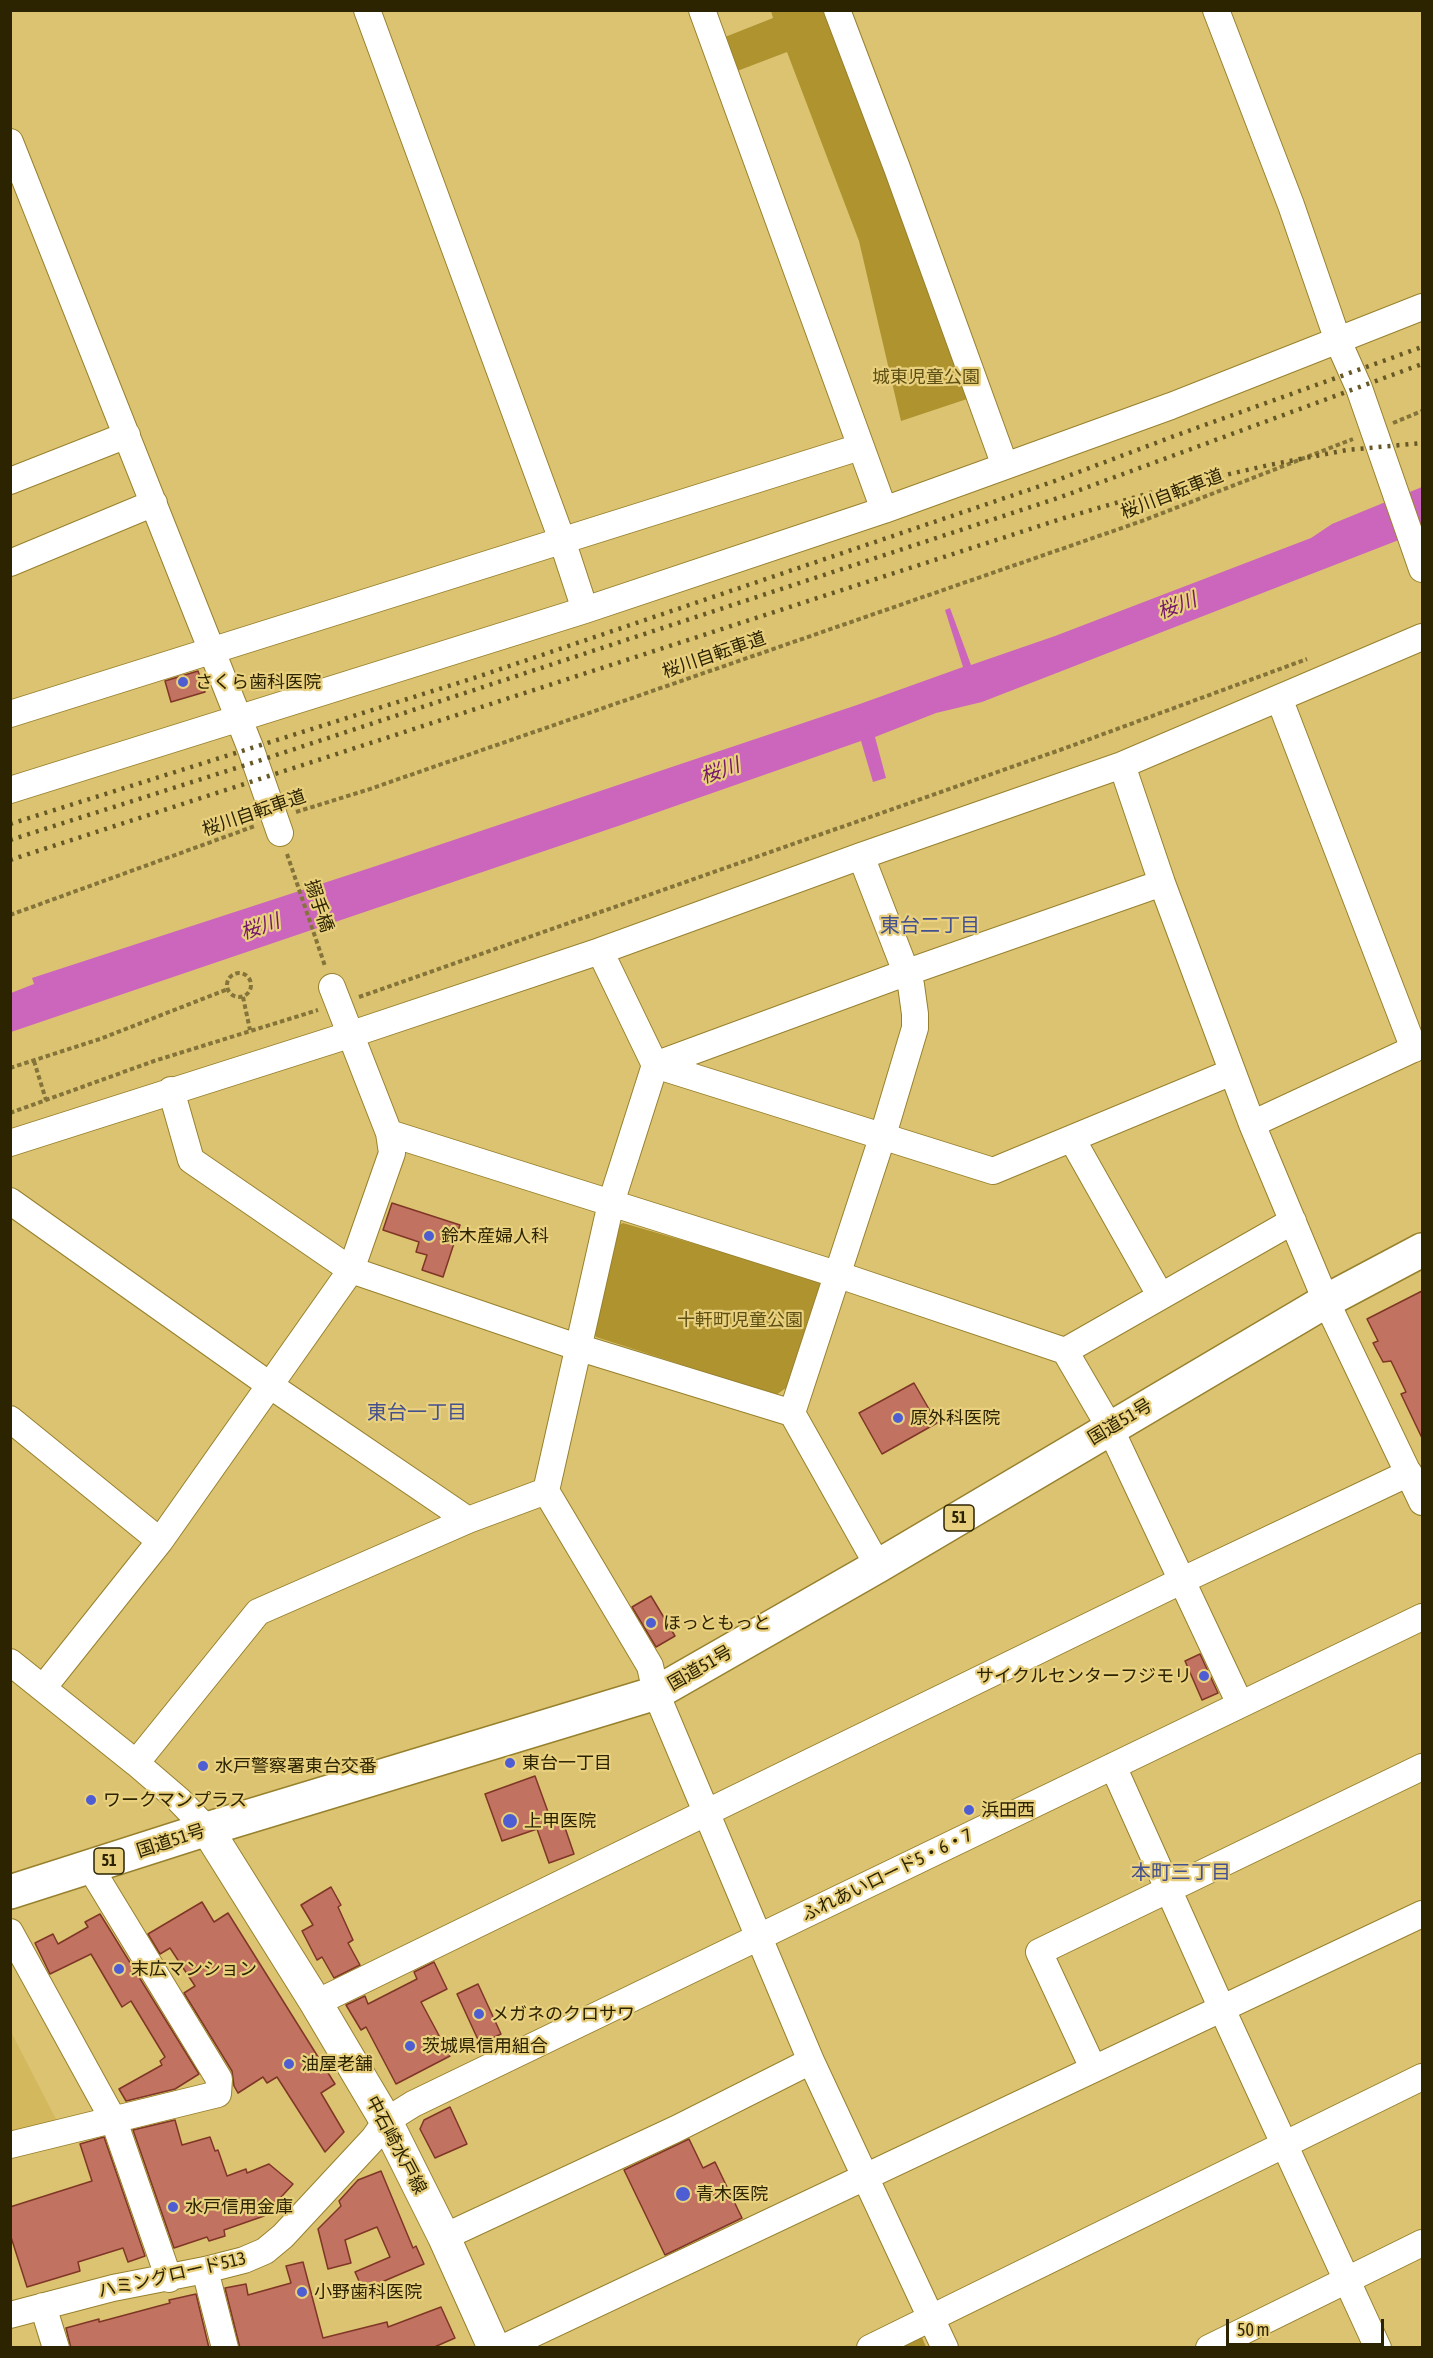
<!DOCTYPE html>
<html>
<head>
<meta charset="utf-8">
<style>
  body { margin:0 }
  #map { position:relative; width:1433px; height:2358px; overflow:hidden; background:#dbc371; font-family:"Asap Condensed",sans-serif }
  canvas { display:block }
  .frame { position:absolute; inset:0; border:12px solid #2c2300; pointer-events:none }
  .scale { position:absolute; left:1226px; top:2319px; width:158px; height:27px; box-sizing:border-box; border:3px solid #2c2300; border-top:0; padding-left:8px; font-size:18px; line-height:21px; white-space:nowrap; color:#2c2300; -webkit-text-stroke:4px #e8d07e; paint-order:stroke }
</style>
</head>
<body>
<div id="map">
<canvas width="1433" height="2358"></canvas>
<div class="frame"></div>
<div class="scale">50 m</div>
</div>
<script>
const ctx = document.querySelector('canvas').getContext('2d');
ctx.lineJoin = 'round';
function fill(path, color) { ctx.fillStyle = color; ctx.fill(path, 'evenodd'); }
const shape = rows => new Path2D(rows.map(r => 'M' + r).join(''));
function strokePath(path, color, width, dash) { ctx.strokeStyle = color; ctx.lineWidth = width; ctx.lineCap = dash ? 'butt' : 'round'; ctx.setLineDash(dash || []); ctx.stroke(path); }
function drawText(font, color, halo, rows, align = 'center') {
  ctx.font = font + ' "Asap Condensed","Noto Sans JP",sans-serif'; ctx.lineWidth = 4.5; ctx.setLineDash([]); ctx.textBaseline = 'middle'; ctx.strokeStyle = halo; ctx.fillStyle = color; for (const [text, x, y, turn = 0] of rows) {
    ctx.save(); ctx.translate(x, y); ctx.rotate((+turn || 0) * Math.PI / 180); ctx.textAlign = isNaN(turn) ? turn : align; if (halo) ctx.strokeText(text, 0, 0); ctx.fillText(text, 0, 0); ctx.restore();
  }
}
fill(shape([
  [10,2030,58,2123,10,2136]
]), '#d3b85d');
fill(shape([
  [771,11,825,11,970,398,901,421,859,241,787,52,732,73,720,39,773,18],
  [623,1223,823,1281,786,1388,776,1395,596,1337,593,1331,615,1227],
  [921,2335,926,2347,895,2348]
]), '#ae932f');
fill(shape([
  [1422,487,1422,531,982,702,936,713,875,737,886,778,873,782,861,741,621,825,11,1032,11,993,34,984,32,978,373,867,857,705,963,667,945,610,950,608,971,665,1055,636,1311,538,1332,524]
]), '#cc66bc');
const building = shape([
  [198,671,205,692,171,702,165,681,198,671],
  [392,1203,460,1225,443,1277,422,1270,427,1255,416,1252,419,1242,383,1230,392,1203],
  [1422,1291,1422,1438,1401,1394,1406,1392,1391,1361,1383,1362,1373,1343,1378,1341,1367,1319,1422,1291],
  [914,1383,937,1423,882,1454,859,1413,914,1383],
  [651,1596,675,1636,656,1647,632,1607,651,1596],
  [1200,1654,1218,1693,1202,1700,1185,1661,1200,1654],
  [535,1776,552,1823,562,1819,574,1854,549,1863,537,1829,502,1841,485,1794,535,1776],
  [331,1887,341,1905,338,1907,353,1940,348,1943,360,1965,334,1978,322,1957,317,1960,302,1931,313,1925,301,1905,331,1887],
  [202,1902,214,1922,228,1913,335,2084,321,2093,344,2132,325,2152,277,2077,267,2083,263,2077,238,2093,234,2086,232,2071,184,1993,195,1986,170,1948,160,1954,148,1934,202,1902],
  [100,1914,199,2074,175,2089,126,2101,119,2089,162,2065,160,2061,165,2057,131,2001,122,2007,91,1954,50,1974,35,1943,53,1934,58,1944,88,1927,85,1922,100,1914],
  [434,1962,447,1989,421,2002,450,2056,396,2084,366,2027,361,2030,346,2005,365,1996,368,2004,417,1979,414,1972,434,1962],
  [478,1984,501,2034,480,2044,457,1994,478,1984],
  [450,2107,467,2144,435,2158,420,2129,424,2120,450,2107],
  [175,2120,182,2145,210,2137,215,2151,218,2150,227,2176,246,2169,247,2173,269,2164,293,2184,264,2216,224,2230,225,2236,209,2241,207,2237,174,2248,133,2130,175,2120],
  [104,2137,145,2256,128,2262,123,2248,78,2262,80,2271,27,2287,10,2234,10,2207,92,2181,80,2144,104,2137],
  [689,2139,703,2168,715,2162,742,2218,665,2255,624,2170,689,2139],
  [381,2171,413,2248,416,2246,424,2264,363,2290,355,2272,390,2257,377,2227,345,2240,351,2263,328,2269,318,2229,341,2206,339,2201,358,2180,381,2171],
  [303,2262,323,2338,387,2322,388,2327,441,2307,455,2338,432,2348,240,2348,225,2288,246,2284,248,2295,291,2283,286,2266,303,2262],
  [196,2294,209,2348,71,2348,66,2328,99,2319,99,2322,170,2303,169,2300,196,2294]
]);
fill(building, '#c27260');
strokePath(building, '#7f3626', 1.5);
const minor = shape([
  [367,10,562,540,585,610],
  [702,10,884,510],
  [837,10,897,168,1005,466],
  [1216,10,1291,205,1338,341,1359,388,1422,569],
  [10,142,250,747,280,833],
  [10,481,127,435],
  [10,563,154,503],
  [1279,698,1414,1049],
  [10,714,860,447],
  [1122,765,1162,883,1252,1124,1326,1301,1422,1502],
  [10,790,585,610,884,510,1171,406,1422,307],
  [600,951,655,1065,993,1171,1232,1072],
  [332,987,389,1133,836,1274,1065,1351,1110,1428,1240,1704],
  [171,1090,191,1160,351,1270,577,1347,792,1413,878,1566],
  [1252,1124,1422,1045],
  [1072,1139,1160,1295],
  [10,1143,349,1035,600,951,861,856,1122,765,1422,637],
  [10,1201,271,1386,468,1520],
  [1065,1351,1293,1221],
  [792,1413,883,1135,915,1028,915,1014,911,985,861,856],
  [10,1419,160,1541],
  [10,1662,136,1763,179,1800,207,1829],
  [43,1688,160,1541,351,1270,392,1153,389,1133],
  [136,1763,258,1612,468,1520,546,1491],
  [1113,1766,1222,2009,1378,2348],
  [10,1932,114,2121,169,2279],
  [316,2003,1183,1580,1409,1473],
  [1093,2068,1039,1952,1422,1767],
  [10,2145,218,2094,219,2079,90,1867],
  [444,2237,676,2129,811,2061],
  [205,2270,225,2348],
  [43,2306,56,2348],
  [10,2315,113,2288,205,2270,244,2260,265,2251,283,2236,374,2138,386,2121,413,2104,1422,1617],
  [503,2348,1422,1914],
  [870,2348,1422,2077],
  [945,2348,811,2061,656,1693,650,1666,546,1491,611,1203,655,1065,905,973,1162,883],
  [1209,2348,1422,2243]
]);
const major = shape([
  [207,1829,316,2003,386,2121,444,2237,494,2348]
]);
const highway = shape([
  [10,1892,207,1829,656,1693,878,1566,1326,1301,1422,1250]
]);
strokePath(minor, '#98812d', 28);
strokePath(major, '#98812d', 34);
strokePath(highway, '#98812d', 36);
strokePath(shape([
  [1393,423,1422,411],
  [296,812,367,790,1142,521,1353,439],
  [287,854,325,966],
  [10,915,255,826],
  '227 985a12 12 0 1 1 24 0a12 12 0 1 1-24 0Z',
  [243,997,250,1030],
  [359,997,1060,750,1307,659],
  [34,1061,46,1100],
  [10,1068,100,1039,228,989],
  [10,1113,154,1061,318,1010]
]), '#857439', 4, [4.5, 3]);
strokePath(minor, '#fff', 26);
strokePath(major, '#fff', 32);
strokePath(highway, '#fff', 33);
strokePath(shape([
  [10,824,474,678,1052,482,1177,435,1422,347],
  [10,840,255,762,1058,498,1422,364],
  [10,860,1064,518,1164,489,1269,465,1347,450,1422,443]
]), '#675926', 4.5, [3, 6]);
for (const [x, y, r, color] of [
  [183,682,6,"#4f5dd2"],
  [429,1236,6,"#4f5dd2"],
  [898,1418,6,"#4f5dd2"],
  [651,1623,6,"#4f5dd2"],
  [1204,1676,6,"#4f5dd2"],
  [510,1763,6,"#4f5dd2"],
  [203,1766,6,"#4f5dd2"],
  [91,1800,6,"#4f5dd2"],
  [969,1810,6,"#4f5dd2"],
  [510,1821,8,"#4f5dd2"],
  [119,1969,6,"#4f5dd2"],
  [479,2014,6,"#4f5dd2"],
  [410,2046,6,"#4f5dd2"],
  [289,2064,6,"#4f5dd2"],
  [683,2194,8,"#4f5dd2"],
  [173,2207,6,"#4f5dd2"],
  [302,2292,6,"#4f5dd2"]
]) { const dot = new Path2D(); dot.arc(x, y, r, 0, 2 * Math.PI); ctx.fillStyle = color; ctx.fill(dot); strokePath(dot, '#e8d07e', 2); }
for (const [x, y, w] of [
  [959,1518,30],
  [109,1861,30]
]) { const box = new Path2D(); box.roundRect(x - w / 2, y - 13, w, 26, 4.5); ctx.fillStyle = '#e8d07e'; ctx.fill(box); strokePath(box, '#2c2300', 1.5); }
drawText('bold 16px', '#2c2300', null, [
  ["51",959,1518],
  ["51",109,1861]
]);
drawText('18px', '#5e4f13', '#e8d07e', [
  ["城東児童公園",926,377],
  ["十軒町児童公園",740,1320]
]);
drawText('18px', '#2c2300', '#e8d07e', [
  ["桜川自転車道",1172,494,-21],
  ["桜川自転車道",714,655,-19],
  ["桜川自転車道",254,813,-19],
  ["搦手橋",319,906,72],
  ["国道51号",1120,1422,-31],
  ["国道51号",700,1668,-30],
  ["国道51号",171,1841,-18],
  ["ふれあいロード5・6・7",887,1875,-26],
  ["中石崎水戸線",396,2145,62],
  ["ハミングロード513",172,2275,-13]
]);
drawText('18px', '#2c2300', '#e8d07e', [
  ["さくら歯科医院",195,682],
  ["鈴木産婦人科",441,1236],
  ["原外科医院",910,1418],
  ["ほっともっと",663,1623],
  ["サイクルセンターフジモリ",1192,1676,"right"],
  ["東台一丁目",522,1763],
  ["水戸警察署東台交番",215,1766],
  ["ワークマンプラス",103,1800],
  ["浜田西",981,1810],
  ["上甲医院",524,1821],
  ["末広マンション",131,1969],
  ["メガネのクロサワ",491,2014],
  ["茨城県信用組合",422,2046],
  ["油屋老舗",301,2064],
  ["青木医院",696,2194],
  ["水戸信用金庫",185,2207],
  ["小野歯科医院",314,2292]
], 'left');
drawText('italic 20px', '#741669', '#e8d07e', [
  ["桜川",1177,606,-21],
  ["桜川",720,771,-19],
  ["桜川",260,927,-19]
]);
drawText('20px', '#45518e', '#e8d07e', [
  ["東台二丁目",930,926],
  ["東台一丁目",417,1413],
  ["本町三丁目",1181,1873]
]);
</script>
</body>
</html>
